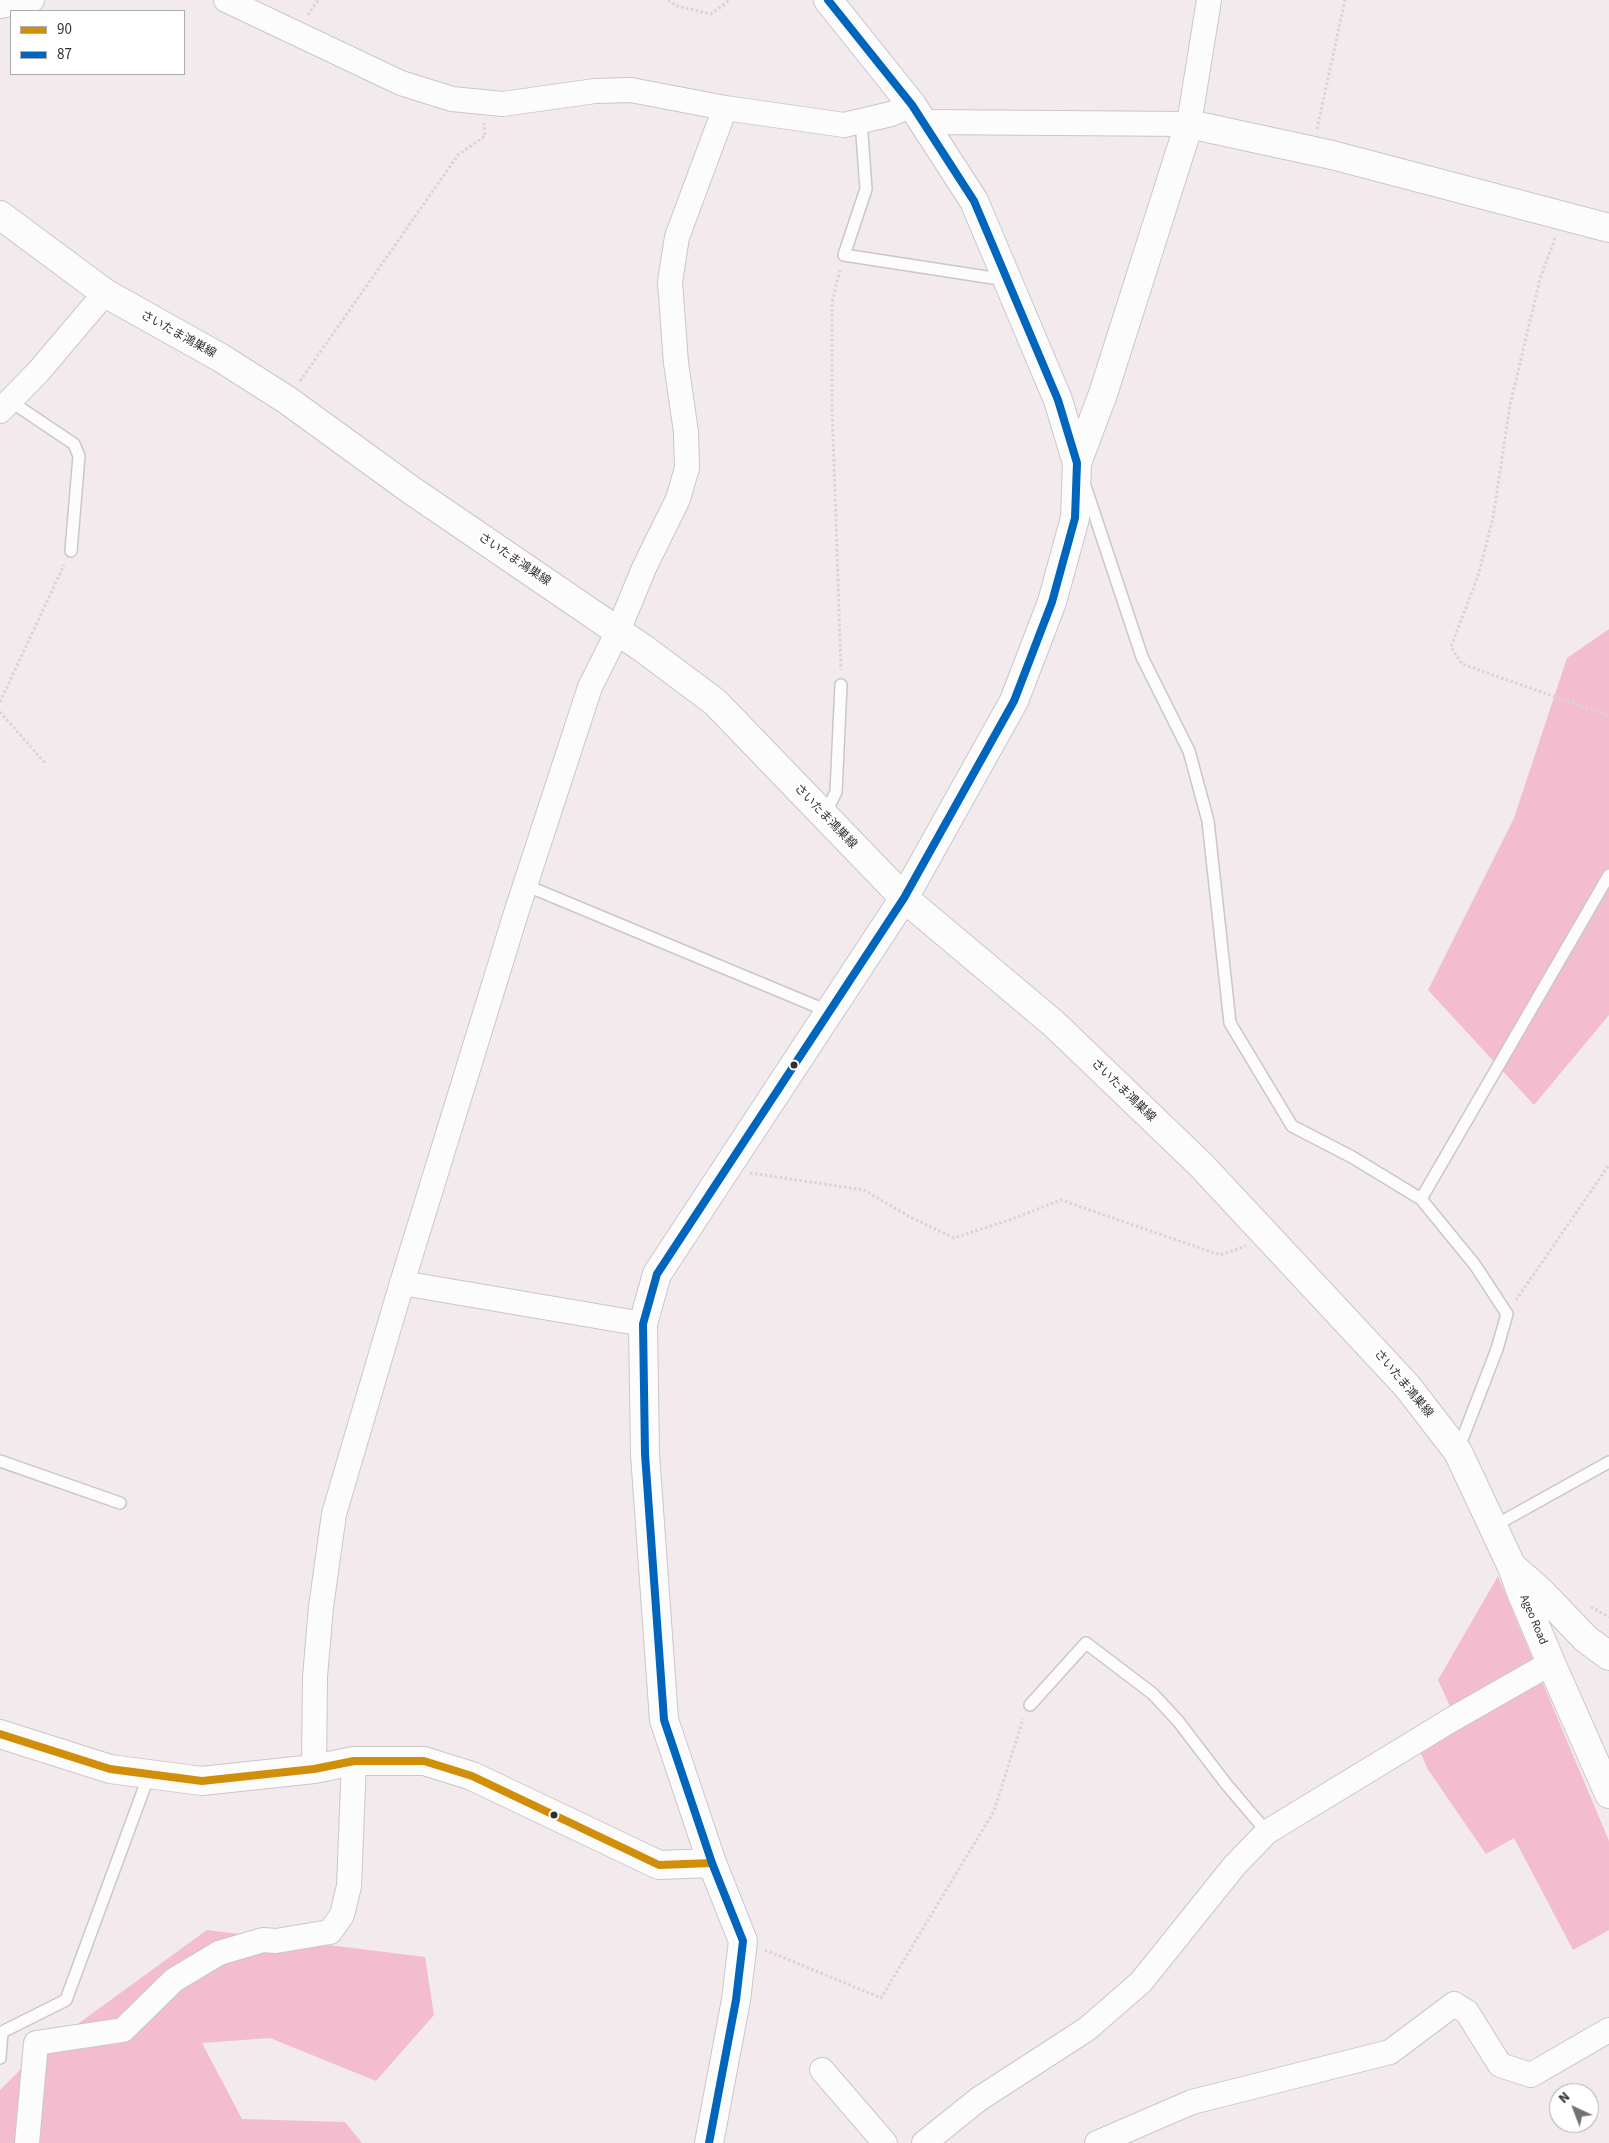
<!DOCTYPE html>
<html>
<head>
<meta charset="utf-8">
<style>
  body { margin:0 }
  #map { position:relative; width:1609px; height:2143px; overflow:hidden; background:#f2eaed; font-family:"Source Sans 3",sans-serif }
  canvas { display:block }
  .legend { position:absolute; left:10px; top:10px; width:175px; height:65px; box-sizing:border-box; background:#fff; border:1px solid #adabac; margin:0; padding:6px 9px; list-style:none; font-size:15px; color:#332e2f }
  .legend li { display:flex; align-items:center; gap:10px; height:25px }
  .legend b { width:25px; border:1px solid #adabac }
  .north { position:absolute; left:1549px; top:2083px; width:50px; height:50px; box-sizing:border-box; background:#fff; border:1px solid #adabac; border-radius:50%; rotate:317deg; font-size:14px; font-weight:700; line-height:20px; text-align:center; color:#332e2f }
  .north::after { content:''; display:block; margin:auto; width:18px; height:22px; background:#767072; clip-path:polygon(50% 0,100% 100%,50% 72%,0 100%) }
</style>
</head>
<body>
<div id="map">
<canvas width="1609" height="2143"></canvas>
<ul class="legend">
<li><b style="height:6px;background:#d08e09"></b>90</li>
<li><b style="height:6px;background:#0065bd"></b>87</li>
</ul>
<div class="north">N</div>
</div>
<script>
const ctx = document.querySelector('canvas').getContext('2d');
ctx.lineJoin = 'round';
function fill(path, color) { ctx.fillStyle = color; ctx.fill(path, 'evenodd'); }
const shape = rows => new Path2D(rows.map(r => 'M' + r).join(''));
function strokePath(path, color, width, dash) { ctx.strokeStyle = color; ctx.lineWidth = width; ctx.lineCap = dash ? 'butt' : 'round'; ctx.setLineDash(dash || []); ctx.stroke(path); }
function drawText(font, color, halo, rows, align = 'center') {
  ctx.font = font + ' "Source Sans 3","Noto Sans JP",sans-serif'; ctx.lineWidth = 5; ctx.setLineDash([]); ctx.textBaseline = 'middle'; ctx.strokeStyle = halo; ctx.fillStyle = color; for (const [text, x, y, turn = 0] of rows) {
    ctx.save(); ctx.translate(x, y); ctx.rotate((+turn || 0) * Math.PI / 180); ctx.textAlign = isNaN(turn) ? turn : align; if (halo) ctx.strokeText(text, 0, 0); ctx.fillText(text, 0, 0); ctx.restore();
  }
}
fill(shape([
  [1609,629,1609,1015,1534,1105,1428,990,1514,818,1567,658],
  [1498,1576,1609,1841,1609,1930,1573,1950,1514,1838,1486,1854,1427,1768,1419,1749,1458,1724,1438,1680],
  [207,1930,425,1957,434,2015,376,2081,270,2038,202,2043,242,2119,345,2122,362,2143,0,2143,0,2090,35,2055]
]), '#f3bdcf');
const lane = shape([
  [861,121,866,189,844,255,1006,280],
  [10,401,74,444,79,456,71,551],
  [1085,486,1142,657,1189,751,1208,821,1230,1023,1292,1126,1352,1157,1421,1199,1475,1265,1507,1314,1497,1349,1458,1450],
  [825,814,836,792,841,685],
  [525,885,830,1012],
  [1421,1199,1609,875],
  [0,1461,120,1503],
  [1494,1526,1609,1462],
  [1030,1705,1086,1643,1153,1694,1178,1721,1227,1785,1267,1832],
  [0,2058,2,2032,66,2000,149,1775]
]);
const street = shape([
  [226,0,401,83,452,99,503,104,595,91,631,90,725,108,844,125,891,114,912,105],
  [0,6,32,0],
  [923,122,1189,124,1209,0],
  [0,411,39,371,105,293],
  [402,1283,643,1324],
  [314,1769,315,1677,321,1607,334,1514,402,1283,517,910,590,687,618,631,644,568,678,499,687,468,686,432,676,363,670,282,677,237,725,108],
  [822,2070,885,2143],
  [27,2143,36,2043,123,2030,174,1980,219,1953,263,1940,276,1941,330,1932,342,1915,349,1886,354,1761],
  [924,2143,979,2099,1087,2029,1141,1982,1235,1865,1267,1832,1451,1720,1551,1663],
  [1097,2143,1192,2102,1390,2052,1454,2004,1467,2012,1500,2065,1531,2075,1609,2030]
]);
const secondary = shape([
  [1077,463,1103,394,1189,124,1332,155,1609,228],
  [0,1734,110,1769,202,1781,314,1769,354,1761,424,1761,472,1776,659,1865,712,1863],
  [709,2143,736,2000,743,1941,712,1863,664,1720,645,1454,643,1324,657,1274,904,898,1014,701,1052,602,1075,518,1077,463,1058,400,974,201,912,105,828,0]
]);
const primary = shape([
  [0,215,105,293,221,358,287,400,411,490,644,649,715,702,904,898,1053,1023,1201,1165,1407,1386,1458,1452,1512,1567]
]);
const highway = shape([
  [1512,1567,1521,1592,1551,1663,1609,1794],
  [1515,1569,1540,1591,1586,1639,1609,1656]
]);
strokePath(lane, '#ccc6c8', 14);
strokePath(street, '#ccc6c8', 26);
strokePath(secondary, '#ccc6c8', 30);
strokePath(primary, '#ccc6c8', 30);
strokePath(highway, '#ccc6c8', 30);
strokePath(shape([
  [668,0,677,6,711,14,730,0],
  [308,15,318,0],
  [1317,129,1345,0],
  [1555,238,1540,279,1510,405,1493,518,1478,576,1451,647,1462,664,1609,716],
  [840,270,832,302,832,406,841,670],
  [300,381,458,155,485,136,484,123],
  [0,702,64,565],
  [0,712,45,763],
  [750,1173,864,1190,910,1217,954,1238,1012,1219,1061,1200,1220,1255,1246,1246],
  [1516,1300,1609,1165],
  [1591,1607,1609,1617],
  [765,1950,881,1998,994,1811,1023,1719]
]), '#d8d5d6', 3, [2.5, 2.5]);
strokePath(lane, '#fdfcfc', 11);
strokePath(street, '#fdfcfc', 24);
strokePath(secondary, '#fdfcfc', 28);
strokePath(primary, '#fdfcfc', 28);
strokePath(highway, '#fdfcfc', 28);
strokePath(shape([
  [0,1734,110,1769,202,1781,314,1769,354,1761,424,1761,472,1776,659,1865,712,1863]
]), '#d08e09', 8);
strokePath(shape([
  [709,2143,736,2000,743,1941,712,1863,664,1720,645,1454,643,1324,657,1274,904,898,1014,701,1052,602,1075,518,1077,463,1058,400,974,201,912,105,828,0]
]), '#0065bd', 8);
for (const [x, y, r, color] of [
  [794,1065,4.5,"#332e2f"],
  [554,1815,4.5,"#332e2f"]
]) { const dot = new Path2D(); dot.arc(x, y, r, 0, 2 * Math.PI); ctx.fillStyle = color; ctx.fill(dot); strokePath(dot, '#fff', 2); }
drawText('12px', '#332e2f', '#fff', [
  ["さいたま鴻巣線",178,335,29],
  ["さいたま鴻巣線",514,560,34],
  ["さいたま鴻巣線",825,817,46],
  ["さいたま鴻巣線",1123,1091,44],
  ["さいたま鴻巣線",1403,1384,50],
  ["Ageo Road",1533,1620,67]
]);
</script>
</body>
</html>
